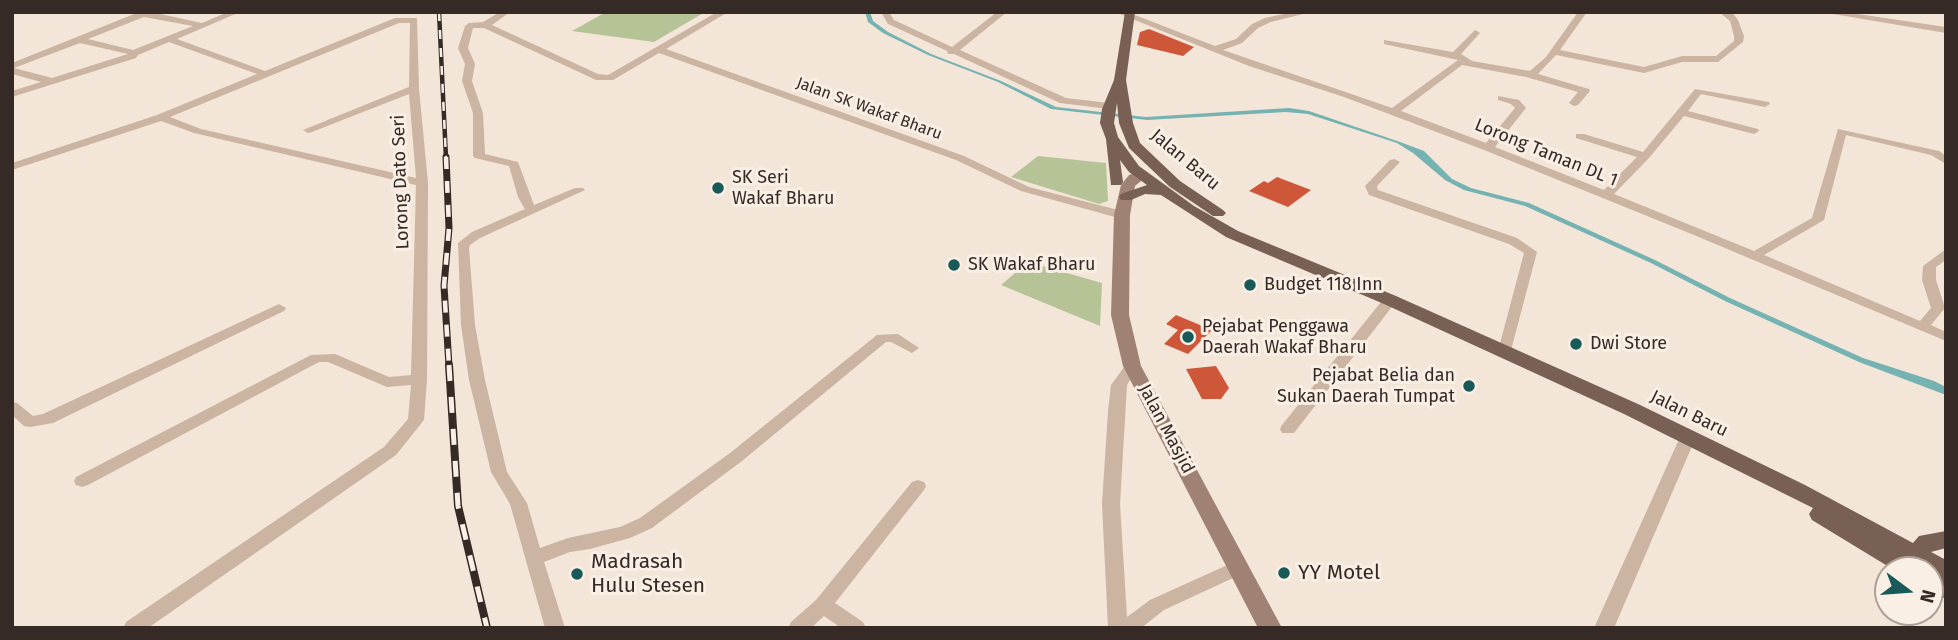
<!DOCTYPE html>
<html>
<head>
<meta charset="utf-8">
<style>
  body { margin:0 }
  #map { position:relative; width:1958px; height:640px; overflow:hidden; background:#f3e5d8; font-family:"Fira Sans",sans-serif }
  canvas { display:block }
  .frame { position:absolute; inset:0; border:14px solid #362a26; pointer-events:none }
  .north { position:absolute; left:1874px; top:556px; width:70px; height:70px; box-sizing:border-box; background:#faefe4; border:2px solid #aca098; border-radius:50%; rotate:106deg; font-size:19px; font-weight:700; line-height:28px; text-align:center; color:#362a26 }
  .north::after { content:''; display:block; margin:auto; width:24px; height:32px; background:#18595a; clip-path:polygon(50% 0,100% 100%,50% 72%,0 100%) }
</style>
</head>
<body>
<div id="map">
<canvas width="1958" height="640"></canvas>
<div class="frame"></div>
<div class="north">N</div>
</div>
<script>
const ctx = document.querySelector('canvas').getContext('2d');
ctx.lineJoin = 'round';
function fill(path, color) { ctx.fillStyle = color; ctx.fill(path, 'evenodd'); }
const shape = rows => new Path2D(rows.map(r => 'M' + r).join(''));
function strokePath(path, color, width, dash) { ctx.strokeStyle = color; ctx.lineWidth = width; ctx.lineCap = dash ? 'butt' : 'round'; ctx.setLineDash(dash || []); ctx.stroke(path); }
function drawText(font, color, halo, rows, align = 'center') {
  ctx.font = font + ' "Fira Sans",sans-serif'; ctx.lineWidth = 6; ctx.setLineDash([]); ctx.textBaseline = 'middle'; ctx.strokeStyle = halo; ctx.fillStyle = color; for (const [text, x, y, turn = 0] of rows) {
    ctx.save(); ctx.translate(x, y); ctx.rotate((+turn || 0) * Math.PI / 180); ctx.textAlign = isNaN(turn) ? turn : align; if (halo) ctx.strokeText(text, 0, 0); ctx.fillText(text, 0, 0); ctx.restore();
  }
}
fill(shape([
  [606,12,705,12,654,42,572,31],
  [1038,156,1106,163,1108,201,1099,204,1011,177],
  [1028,262,1102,283,1100,326,1001,285]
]), '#b6c397');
fill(shape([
  [865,12,870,12,873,21,888,32,931,54,1001,81,1056,107,1146,117,1289,108,1309,111,1400,142,1424,151,1452,179,1471,188,1529,203,1655,260,1730,298,1863,358,1934,381,1946,387,1946,395,1859,362,1725,301,1651,263,1525,206,1464,190,1445,180,1413,153,1397,143,1308,114,1286,112,1147,120,1051,109,998,82,928,55,883,33,868,22]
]), '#75b2b2');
fill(shape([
  [1149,29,1194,47,1183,56,1137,45,1140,32],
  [1277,177,1311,190,1288,207,1249,191,1264,181,1268,183],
  [1176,315,1212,330,1188,354,1164,344,1178,330,1166,324],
  [1216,366,1229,388,1221,399,1202,399,1186,369]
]), '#cf5739');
fill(shape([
  [139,12,151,12,202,23,228,12,240,12,177,39,265,71,395,18,417,18,419,89,428,183,427,379,424,420,396,455,148,628,123,628,126,622,384,447,408,419,411,385,387,387,328,362,319,362,88,485,82,487,76,485,74,481,76,477,311,355,335,354,389,377,411,375,416,185,194,133,161,121,12,170,12,163,157,115,257,74,169,42,138,55,136,58,12,97,12,91,41,82,12,74,12,63,139,12],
  [144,17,193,26,133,50,88,39,144,17],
  [399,23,410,23,409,87,303,130,308,133,312,132,409,94,416,178,201,129,170,117,399,23],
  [80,43,128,54,52,78,14,68,80,43],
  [500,12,510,12,492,25,598,74,608,75,717,12,728,12,666,49,964,156,1029,187,1126,212,1128,215,1122,219,1021,191,956,160,659,53,613,80,596,80,484,28,473,28,468,48,475,64,472,81,483,113,485,154,518,162,534,205,575,188,583,188,585,190,480,238,470,245,469,248,475,325,485,380,507,472,527,503,540,548,568,538,620,527,640,518,730,453,877,335,898,334,919,348,912,353,891,342,886,342,742,461,652,528,630,538,590,549,570,552,544,562,565,628,545,628,510,504,491,472,469,380,461,325,458,243,472,232,525,209,518,197,509,166,475,158,473,156,473,113,462,81,465,64,458,48,465,26,469,23,483,22,500,12],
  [881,12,889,12,894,20,952,47,997,12,1007,12,960,50,1066,98,1109,103,1114,106,1109,109,1060,103,954,54,948,54,947,51,888,24,881,12],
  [1115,12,1127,12,1215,46,1236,39,1252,24,1265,18,1293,12,1311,12,1271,22,1258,28,1242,43,1223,50,1392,108,1458,60,1384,44,1384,40,1453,52,1475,30,1480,33,1461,54,1472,61,1530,71,1546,57,1578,12,1587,12,1560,50,1644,67,1682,56,1716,56,1734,41,1734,36,1730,21,1719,12,1732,12,1738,20,1744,36,1743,42,1718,62,1682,62,1644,73,1556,55,1538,74,1589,89,1590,91,1578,105,1574,106,1569,103,1578,92,1526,77,1462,65,1401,111,1486,143,1515,108,1511,104,1498,100,1498,96,1519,100,1526,108,1495,147,1604,190,1637,157,1576,138,1576,134,1584,134,1643,152,1695,89,1769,102,1770,104,1765,107,1701,94,1688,111,1758,129,1759,131,1754,134,1684,116,1649,158,1614,194,1754,251,1812,218,1838,129,1939,151,1946,156,1946,164,1931,155,1846,135,1824,220,1764,255,1920,321,1931,308,1922,280,1923,266,1946,249,1946,260,1936,267,1936,280,1945,308,1931,325,1946,332,1946,341,1694,235,1484,150,1344,97,1249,66,1115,12],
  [1821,12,1844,12,1946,27,1946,33,1821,12],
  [1394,159,1400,162,1377,186,1378,190,1517,238,1537,252,1510,354,1500,354,1498,351,1524,253,1509,244,1369,195,1365,186,1367,184,1390,160,1394,159],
  [1390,296,1395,297,1397,300,1395,303,1294,433,1282,433,1280,429,1282,425,1385,297,1390,296],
  [279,304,286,308,284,311,53,423,30,427,24,426,12,415,12,402,17,403,33,416,43,414,279,304],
  [1132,361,1139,366,1127,385,1120,504,1127,617,1150,600,1234,562,1240,560,1246,562,1249,567,1246,572,1164,610,1141,628,1108,628,1102,504,1108,411,1111,385,1127,363,1132,361],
  [1688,431,1694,433,1696,437,1614,628,1594,628,1680,437,1682,433,1688,431],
  [918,480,924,482,926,486,924,490,835,603,863,622,866,628,841,628,824,616,811,628,788,628,791,622,816,600,912,482,918,480]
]), '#ccb4a3');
fill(shape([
  [1141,171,1148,175,1135,186,1130,215,1129,315,1141,366,1282,628,1258,628,1123,366,1111,315,1114,215,1121,185,1129,175,1141,171]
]), '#9f8274');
fill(shape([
  [1125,12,1135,12,1126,80,1133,123,1140,143,1180,181,1223,210,1226,213,1223,216,1213,216,1170,187,1129,148,1119,123,1117,103,1114,123,1118,137,1139,166,1194,206,1238,231,1396,296,1638,404,1805,485,1913,543,1919,536,1946,531,1946,548,1931,552,1946,560,1946,599,1930,592,1930,570,1894,570,1812,520,1809,514,1813,508,1624,414,1384,304,1226,237,1161,195,1145,194,1131,200,1121,200,1119,197,1121,194,1147,185,1129,172,1120,160,1123,182,1121,185,1111,185,1106,139,1100,123,1102,109,1114,80,1125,12]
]), '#796055');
const railFar2 = shape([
  [439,12,446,158]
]);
const railFar1 = shape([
  [446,157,449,228,444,286,449,366]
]);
const rail = shape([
  [449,365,458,506,487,628]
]);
strokePath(railFar2, '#362a26', 4.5);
strokePath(railFar1, '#362a26', 7);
strokePath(rail, '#362a26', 8);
strokePath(railFar2, '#faefe4', 2.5, [9]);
strokePath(railFar1, '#faefe4', 4.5, [12]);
strokePath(rail, '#faefe4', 5, [16]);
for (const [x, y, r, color] of [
  [718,188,7,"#18595a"],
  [954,265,7,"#18595a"],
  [1250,285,7,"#18595a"],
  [1188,337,7,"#18595a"],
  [1576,344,7,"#18595a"],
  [1469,386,7,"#18595a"],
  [1284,573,7,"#18595a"],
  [577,574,7,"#18595a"]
]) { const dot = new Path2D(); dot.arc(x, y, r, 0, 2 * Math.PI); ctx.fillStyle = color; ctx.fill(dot); strokePath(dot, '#faefe4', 2.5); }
drawText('16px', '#362a26', '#faefe4', [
  ["Jalan SK Wakaf Bharu",869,109,20]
]);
drawText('18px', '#362a26', '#faefe4', [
  ["Lorong Taman DL 1",1546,153,22],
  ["Jalan Baru",1185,160,40],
  ["Lorong Dato Seri",401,182,-92],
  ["Jalan Baru",1689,414,26],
  ["Jalan Masjid",1166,429,62]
]);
drawText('18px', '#362a26', '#faefe4', [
  ["SK Seri",732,178],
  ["Wakaf Bharu",732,199],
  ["SK Wakaf Bharu",968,265],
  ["Budget 118 Inn",1264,285],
  ["Pejabat Penggawa",1202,327],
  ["Daerah Wakaf Bharu",1202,348],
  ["Dwi Store",1590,344],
  ["Pejabat Belia dan",1455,376,"right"],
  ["Sukan Daerah Tumpat",1455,397,"right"]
], 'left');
drawText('21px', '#362a26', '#faefe4', [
  ["Madrasah",591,562],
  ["Hulu Stesen",591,586],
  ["YY Motel",1298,573]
], 'left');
</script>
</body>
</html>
